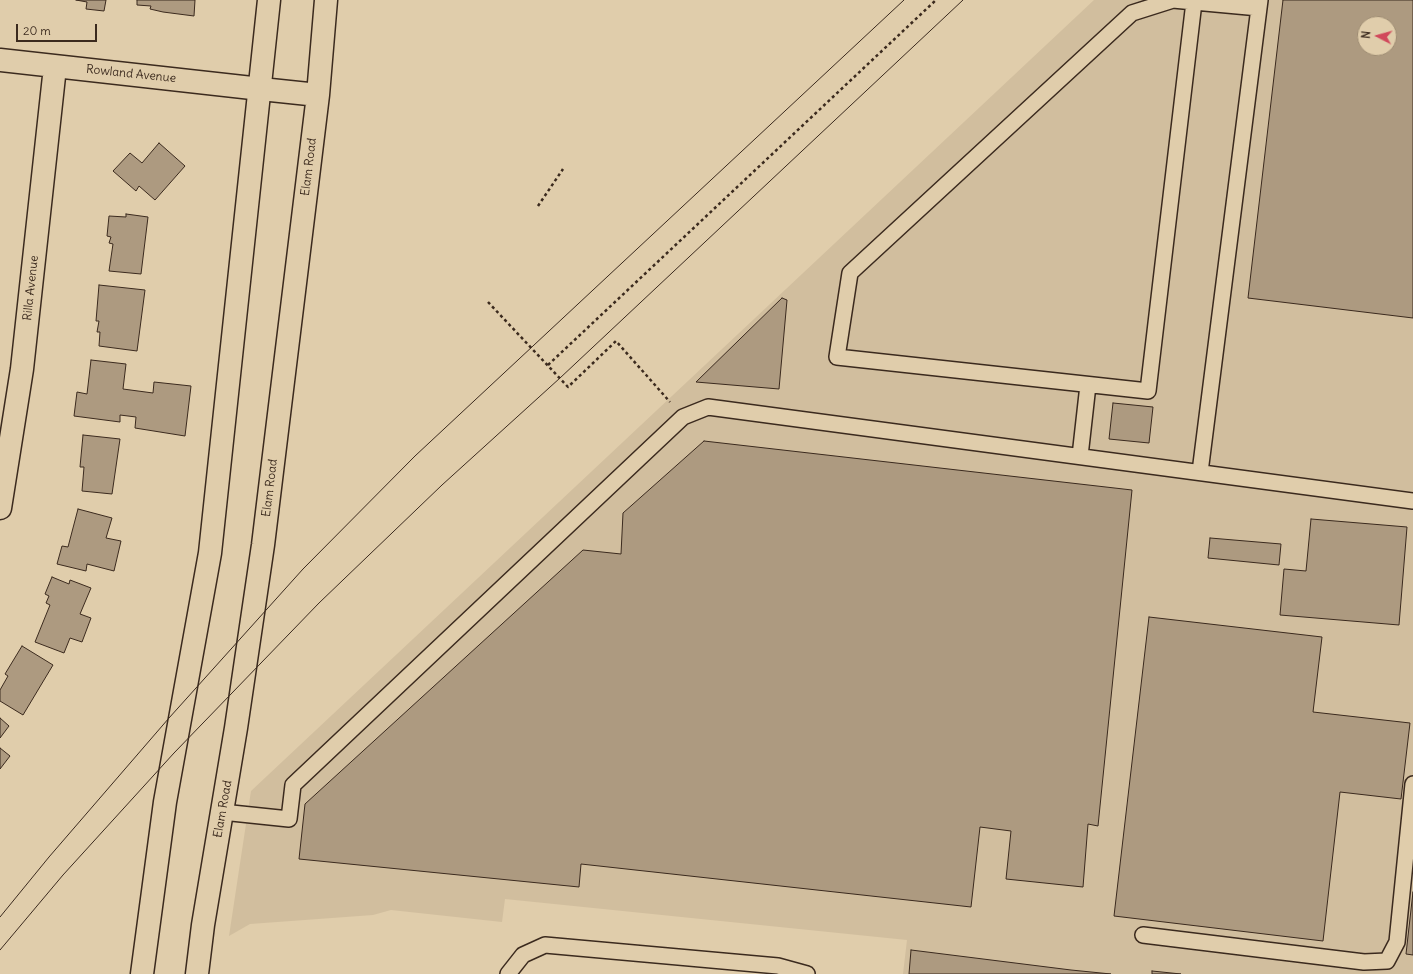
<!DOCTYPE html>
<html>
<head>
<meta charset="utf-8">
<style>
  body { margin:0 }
  #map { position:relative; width:1413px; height:974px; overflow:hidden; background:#e0cdab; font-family:Delius,sans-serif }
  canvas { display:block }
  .north { position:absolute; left:1357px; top:16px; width:40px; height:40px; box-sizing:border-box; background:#e0cdab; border:1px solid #9e8c73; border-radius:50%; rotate:276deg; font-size:11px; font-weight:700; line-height:16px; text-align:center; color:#3b2a1e }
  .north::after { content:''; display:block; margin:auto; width:14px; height:18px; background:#d1495b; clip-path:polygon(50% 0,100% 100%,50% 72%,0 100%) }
  .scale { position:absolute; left:16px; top:24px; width:81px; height:18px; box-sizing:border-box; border:2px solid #3b2a1e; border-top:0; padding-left:5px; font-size:12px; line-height:14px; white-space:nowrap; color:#3b2a1e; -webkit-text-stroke:3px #e0cdab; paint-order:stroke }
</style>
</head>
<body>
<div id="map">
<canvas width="1413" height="974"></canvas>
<div class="north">N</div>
<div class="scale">20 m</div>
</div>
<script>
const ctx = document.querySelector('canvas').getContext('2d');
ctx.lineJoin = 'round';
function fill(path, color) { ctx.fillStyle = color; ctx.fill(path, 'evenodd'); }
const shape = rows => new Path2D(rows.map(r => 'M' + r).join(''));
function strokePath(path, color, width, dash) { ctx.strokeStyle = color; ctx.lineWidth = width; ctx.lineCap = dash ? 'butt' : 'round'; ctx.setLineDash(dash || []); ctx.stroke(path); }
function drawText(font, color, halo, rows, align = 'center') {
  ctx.font = font + ' Delius,sans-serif'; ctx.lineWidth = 3.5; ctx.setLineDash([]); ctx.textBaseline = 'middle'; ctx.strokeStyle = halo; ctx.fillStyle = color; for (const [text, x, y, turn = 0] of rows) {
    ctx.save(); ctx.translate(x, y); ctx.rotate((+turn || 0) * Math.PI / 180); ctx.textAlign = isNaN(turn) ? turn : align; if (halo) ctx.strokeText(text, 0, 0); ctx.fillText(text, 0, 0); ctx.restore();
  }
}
fill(shape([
  [1094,0,1413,0,1413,974,903,974,907,940,505,899,502,922,391,910,373,915,250,924,229,936,251,791],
  [1365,24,1389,24,1389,48,1365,48]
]), '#d1be9e');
const building = shape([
  [76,0,106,0,104,11,86,9,87,2,76,0],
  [137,0,195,0,194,16,163,12,150,9,151,6,137,5,137,0],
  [1283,0,1413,0,1413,318,1248,298,1283,0],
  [1365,24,1389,24,1389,48,1365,48,1365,24],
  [159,143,185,166,155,200,139,186,136,191,113,171,130,153,142,163,159,143],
  [126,214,148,217,141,274,109,271,113,244,109,243,111,237,107,236,109,216,126,217,126,214],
  [99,285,145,290,137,351,99,346,100,332,97,332,99,321,96,321,99,285],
  [782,298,787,300,779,389,696,382,782,298],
  [91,360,126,364,123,389,153,393,154,382,191,386,185,436,135,428,136,417,120,415,120,422,74,416,77,392,87,394,91,360],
  [1113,403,1153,407,1149,443,1109,439,1113,403],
  [83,435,120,439,112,494,82,491,84,467,80,467,83,435],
  [704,441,1132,490,1098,826,1088,824,1083,887,1006,879,1011,831,980,827,971,907,581,864,579,887,299,859,305,804,583,550,621,554,623,513,704,441],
  [78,509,112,518,106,538,121,541,114,571,87,564,86,571,57,564,62,546,68,547,78,509],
  [1311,519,1407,527,1399,625,1280,615,1284,569,1306,571,1311,519],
  [1210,538,1281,544,1279,565,1208,558,1210,538],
  [52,577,69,584,70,580,91,588,80,614,91,618,82,642,70,638,64,653,35,642,50,605,46,603,49,596,45,594,52,577],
  [1149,617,1322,637,1313,712,1410,723,1401,799,1340,792,1323,941,1114,916,1149,617],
  [22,646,53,665,23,715,0,701,0,690,8,676,5,674,22,646],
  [0,718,9,726,0,738,0,718],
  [0,748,10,756,0,769,0,748],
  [1413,892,1413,955,1406,954,1413,892],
  [911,950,1071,970,1111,974,909,974,911,950],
  [1152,971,1181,974,1152,974,1152,971]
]);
fill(building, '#ad9a80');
strokePath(building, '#3b2a1e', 1);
const service = shape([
  [1194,2,1148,391,837,357,850,273,1132,13,1173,0,1194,2,1259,8],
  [1080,456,1088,385],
  [1200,472,1260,0],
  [222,812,289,819,293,785,683,417,708,407,1413,501],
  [1143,935,1364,962,1387,961,1397,942,1413,784],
  [508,974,523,955,545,945,778,966,807,974]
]);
const minor = shape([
  [0,60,261,89],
  [0,508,22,369,55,67]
]);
const secondary = shape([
  [261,89,318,95],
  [142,974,165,802,210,553,269,0],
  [197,974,203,925,236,728,263,545,318,95,326,0]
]);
strokePath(service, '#3b2a1e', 18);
strokePath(minor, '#3b2a1e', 25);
strokePath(secondary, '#3b2a1e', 25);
strokePath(shape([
  [538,206,563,169],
  [488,302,568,387,616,341,670,402],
  [548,365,936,0]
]), '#3b2a1e', 2.5, [3, 3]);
strokePath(service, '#e0cdab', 15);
strokePath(minor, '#e0cdab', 22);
strokePath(secondary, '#e0cdab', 22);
strokePath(shape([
  [0,917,49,857,169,718,303,569,415,456,904,0],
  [0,950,63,875,174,753,319,603,442,485,560,378,963,0]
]), '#3b2a1e', 1);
drawText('12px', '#3b2a1e', '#e0cdab', [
  ["Rowland Avenue",131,74,6],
  ["Elam Road",309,167,-83],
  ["Rilla Avenue",31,288,-84],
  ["Elam Road",270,488,-83],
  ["Elam Road",223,809,-80]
]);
</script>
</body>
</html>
